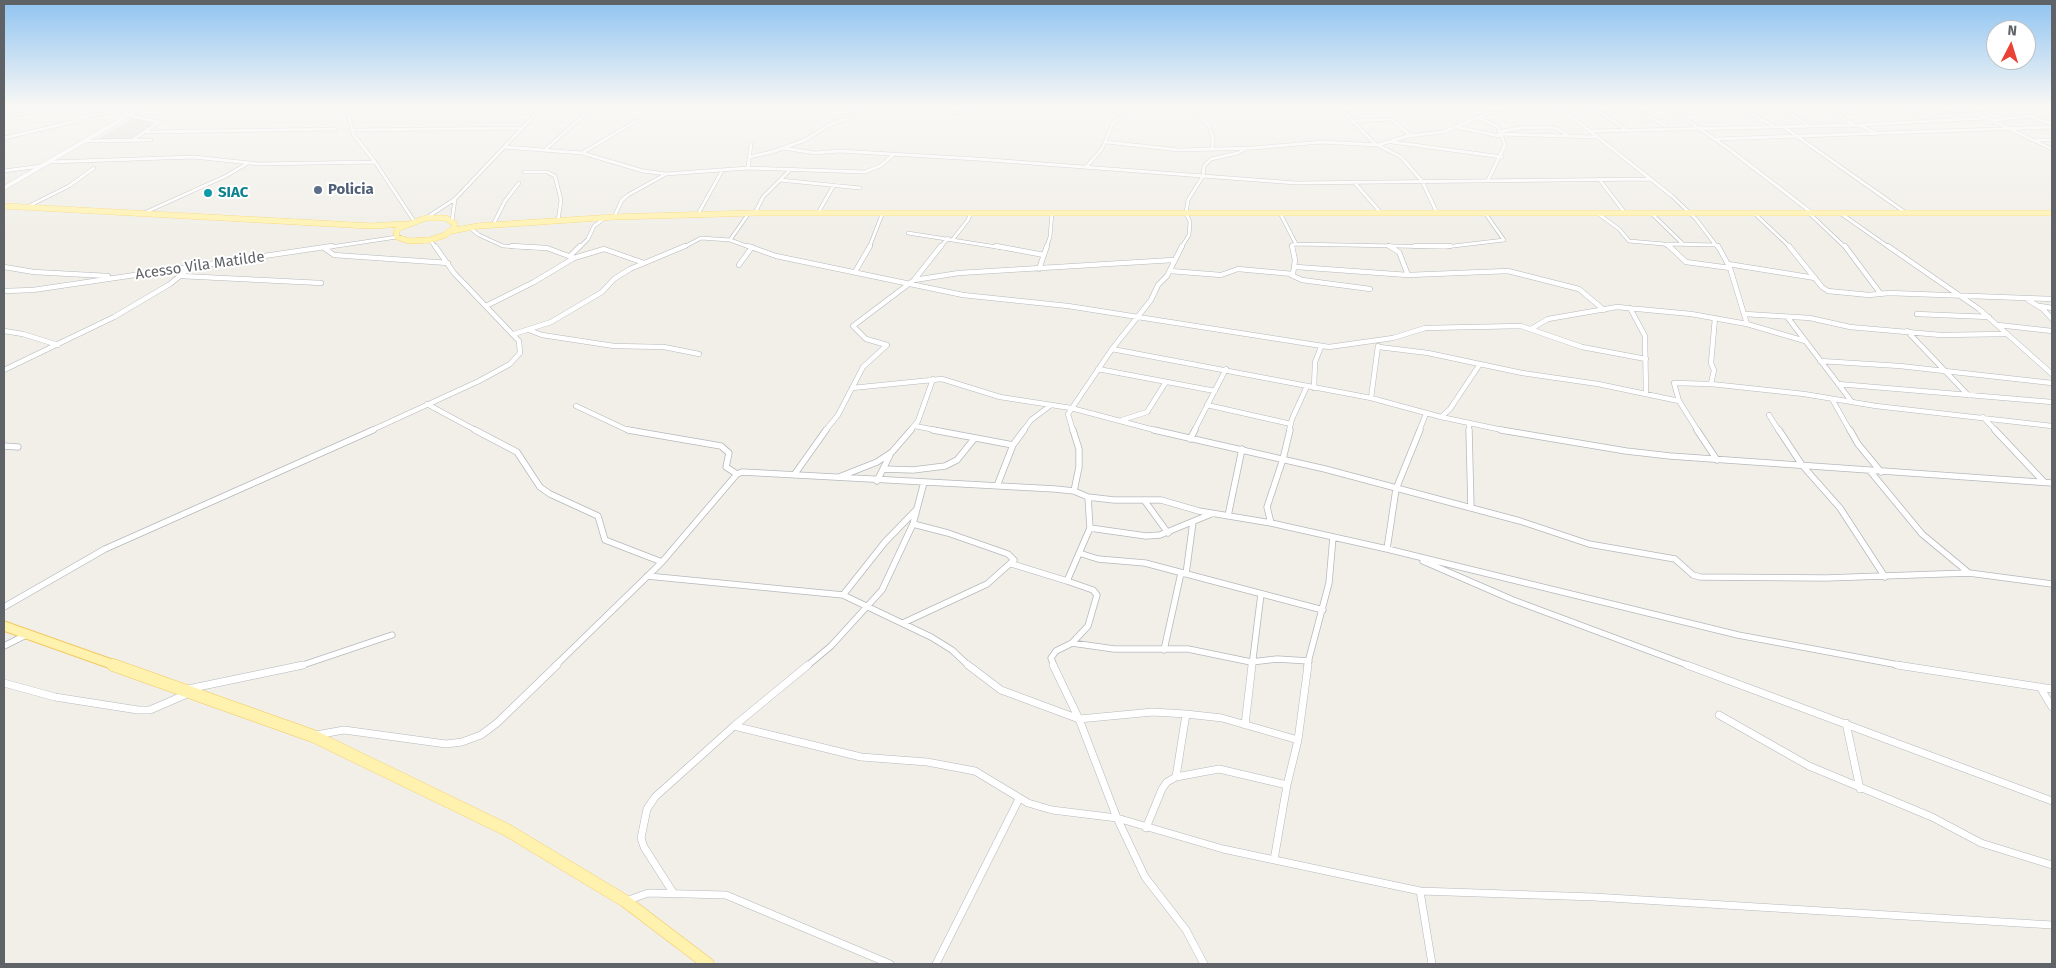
<!DOCTYPE html>
<html>
<head>
<meta charset="utf-8">
<style>
  body { margin:0 }
  #map { position:relative; width:2056px; height:968px; overflow:hidden; background:#f1efe8; font-family:"Fira Sans",sans-serif }
  canvas { display:block }
  .frame { position:absolute; inset:0; border:5px solid #5f6368; pointer-events:none }
  .north { position:absolute; left:1986px; top:20px; width:50px; height:50px; box-sizing:border-box; background:#fff; border:1px solid #bfc1c3; border-radius:50%; rotate:5deg; font-size:14px; font-weight:700; line-height:20px; text-align:center; color:#5f6368 }
  .north::after { content:''; display:block; margin:auto; width:18px; height:22px; background:#ea4335; clip-path:polygon(50% 0,100% 100%,50% 72%,0 100%) }
</style>
</head>
<body>
<div id="map">
<canvas width="2056" height="968"></canvas>
<div class="frame"></div>
<div class="north">N</div>
</div>
<script>
const ctx = document.querySelector('canvas').getContext('2d');
ctx.lineJoin = 'round';
function fill(path, color) { ctx.fillStyle = color; ctx.fill(path, 'evenodd'); }
const shape = rows => new Path2D(rows.map(r => 'M' + r).join(''));
function strokePath(path, color, width, dash) { ctx.strokeStyle = color; ctx.lineWidth = width; ctx.lineCap = dash ? 'butt' : 'round'; ctx.setLineDash(dash || []); ctx.stroke(path); }
function drawText(font, color, halo, rows, align = 'center') {
  ctx.font = font + ' "Fira Sans",sans-serif'; ctx.lineWidth = 4; ctx.setLineDash([]); ctx.textBaseline = 'middle'; ctx.strokeStyle = halo; ctx.fillStyle = color; for (const [text, x, y, turn = 0] of rows) {
    ctx.save(); ctx.translate(x, y); ctx.rotate((+turn || 0) * Math.PI / 180); ctx.textAlign = isNaN(turn) ? turn : align; if (halo) ctx.strokeText(text, 0, 0); ctx.fillText(text, 0, 0); ctx.restore();
  }
}
fill(shape([
  [4,105,140,105,136,107,4,108],
  [133,118,154,123,131,139,98,139]
]), '#e0deda');
const minorFar3 = shape([
  [346,105,353,134,375,162,414,221],
  [543,105,646,105],
  [1113,105,1196,105],
  [1190,105,1209,126,1213,138,1212,150],
  [1337,105,1374,143,1401,157,1422,181,1437,213],
  [1557,105,1672,196,1696,219,1718,248],
  [1589,105,1625,129],
  [1628,105,1666,126],
  [1665,105,1729,149,1812,213],
  [1734,105,1772,125],
  [1779,105,1809,126],
  [1844,105,1847,109,1837,111,1835,114,1853,124],
  [1959,105,2052,149],
  [1901,106,1929,119],
  [348,107,540,108],
  [4,109,140,109],
  [1847,109,1902,107],
  [1940,110,1955,118],
  [1954,111,1971,111],
  [954,114,990,106,1083,105],
  [4,116,36,112],
  [130,116,159,122,134,139],
  [1477,117,1498,127,1505,145,1488,180],
  [1994,120,2029,116,2052,124],
  [1352,121,1391,119,1411,136],
  [1860,125,1877,134],
  [1457,127,1499,136],
  [1784,127,1906,213],
  [353,130,521,128],
  [1591,131,1860,125,1987,118],
  [146,132,335,129],
  [1499,132,1519,128,1548,127,1558,129,1567,135],
  [1499,134,1597,137],
  [4,138,72,122,86,116,122,111],
  [1716,139,2052,127],
  [2037,140,2052,140],
  [87,141,151,140],
  [1106,142,1179,150,1253,148,1322,142,1378,145,1408,136,1443,132,1487,114,1499,112],
  [1392,142,1502,157],
  [504,147,582,153,643,171,666,174,748,168,865,172,880,166,893,155],
  [783,148,815,153,839,151,977,159,1296,183,1650,179],
  [546,149,594,106],
  [582,153,636,121],
  [749,157,772,152,805,140,831,124,849,118,857,105],
  [50,162,194,157,259,164,375,162],
  [1086,167,1102,149,1113,123,1123,116,1129,105],
  [748,168,751,144],
  [4,171,41,166],
  [524,172,547,172,555,176,561,200,558,221],
  [1599,179,1625,213],
  [780,180,860,188],
  [1354,182,1382,214],
  [27,207,69,186,94,168],
  [144,213,226,176,248,163],
  [749,213,730,240,752,248],
  [755,213,763,197,789,171],
  [818,213,834,185],
  [1280,213,1296,244,1445,247,1504,240,1485,213],
  [1597,213,1619,229,1629,241,1664,244,1671,248],
  [1651,213,1682,243],
  [1754,213,1791,248],
  [1809,213,1846,248],
  [1840,213,1890,248],
  [698,214,722,171],
  [614,217,622,200,628,195,666,174],
  [426,218,455,199,544,105],
  [452,221,455,199],
  [493,225,505,201,519,183],
  [469,227,479,235,503,246,539,248],
  [908,233,1003,248],
  [953,239,968,220,971,212],
  [430,240,436,248],
  [1667,244,1717,245],
  [1388,246,1391,248],
  [324,248,397,237],
  [579,248,588,239,594,226,605,218],
  [682,248,701,238,730,240],
  [869,248,883,212],
  [940,248,948,238],
  [1046,248,1050,237,1052,212],
  [1181,248,1189,235,1190,222,1186,213,1188,200,1203,176,1204,166,1211,159,1238,153,1245,149],
  [1293,248,1292,245,1296,244]
]);
const minorFar2 = shape([
  [512,246,547,248,574,258,604,249,644,263],
  [748,246,776,256,963,295,1068,306,1329,347,1393,338,1425,328,1521,326,1582,347,1646,359],
  [996,246,1044,255],
  [1389,246,1399,252,1408,275],
  [1415,246,1450,246],
  [1669,246,1686,262,1730,268],
  [1718,246,1730,268,1747,324],
  [1789,246,1822,287,1828,291,1869,295,1889,293,2052,299],
  [1845,246,1880,293],
  [1888,246,1979,309,2052,374],
  [324,248,334,255,448,263],
  [570,256,580,246],
  [1728,264,1815,278],
  [739,265,752,247],
  [4,267,34,272,108,276],
  [1296,267,1408,275,1508,271,1579,289,1604,310],
  [1039,269,1047,246],
  [1170,271,1221,275,1238,269,1293,274,1295,260,1292,246],
  [855,272,870,246],
  [1291,275,1302,280,1370,289],
  [181,276,321,283],
  [914,280,941,246],
  [4,291,33,290,332,246],
  [2028,300,2043,309,2052,319],
  [486,306,534,282,574,258],
  [2040,306,2052,308],
  [1630,308,1645,336,1646,394],
  [1745,314,1810,318,1850,327,1941,335,2006,334],
  [1917,314,1989,317],
  [1788,318,1852,402],
  [1998,325,2052,331],
  [1531,329,1548,319,1617,307,1691,314,1747,324,1805,341],
  [529,330,542,335,614,346,664,347,699,354],
  [4,331,23,334,58,345],
  [1907,331,1968,395],
  [514,334,551,322,602,292,614,279,630,269,685,246],
  [1379,347,1428,353,1522,373,1598,384,1679,401],
  [1112,349,1371,398,1441,417,1507,431],
  [1820,361,1900,366,2052,383],
  [1098,369,1215,391],
  [4,370,114,317,170,284,191,267],
  [1711,384,1714,370,1711,363,1715,318],
  [1838,384,2052,402],
  [852,388,942,379,1000,397,1071,408,1158,431],
  [1314,388,1315,362,1321,347],
  [1371,398,1378,346],
  [1832,399,1850,431],
  [427,404,477,431],
  [1207,405,1291,424],
  [576,406,625,429,635,431],
  [1769,415,1779,431],
  [1441,417,1450,409,1480,364],
  [1983,417,1996,431],
  [1122,420,1147,412,1166,382],
  [1469,423,1469,431],
  [915,426,940,431],
  [370,431,479,381,510,364,520,353,519,341,454,273,435,246],
  [825,431,838,415,863,367,887,345,866,339,853,326,914,280,959,273,1173,260],
  [910,431,918,421,933,379],
  [1023,431,1031,420,1051,405],
  [1073,431,1068,414,1112,349,1151,300,1158,285,1167,276,1182,246],
  [1194,431,1226,369],
  [1289,431,1292,419,1307,386],
  [1419,431,1426,414],
  [1698,431,1679,401,1674,383,1711,384,1804,394,1876,406,2052,426]
]);
const minorFar1 = shape([
  [475,430,517,452,540,487,550,494,598,516,605,540,662,562],
  [628,430,721,446,729,453,726,467,737,474],
  [933,430,1013,445],
  [1073,430,1079,449,1079,467,1074,491],
  [1154,430,1325,469,1520,521,1589,544,1675,559,1693,575,1700,577,1826,578,1969,573,2052,584],
  [1469,430,1471,508],
  [1501,430,1626,451,1670,456,2052,483],
  [1697,430,1717,460],
  [1779,430,1802,465,1840,508,1885,577],
  [1850,430,1858,444,1881,472],
  [1995,430,2044,482],
  [1190,439,1195,430],
  [4,446,18,447],
  [883,469,913,470,945,466,957,460,974,439],
  [1870,471,1922,534,1969,573],
  [794,475,826,430],
  [839,477,877,462,892,452,911,430],
  [877,481,890,455],
  [997,486,1013,445,1024,430],
  [1144,500,1168,533],
  [1228,516,1242,449],
  [1271,523,1267,507,1283,459,1290,430],
  [1090,528,1146,536,1160,535,1211,514],
  [1387,549,1396,489,1420,430],
  [1079,553,1098,559,1145,563,1323,610],
  [1423,561,1513,600,1690,666],
  [1012,564,1067,581],
  [1186,574,1193,522],
  [647,576,843,595,931,637,952,650,969,666],
  [843,595,885,542,916,510],
  [4,607,105,549,373,430],
  [903,623,987,584,1014,560,1008,554,948,533,913,524],
  [1072,643,1114,649,1188,649,1251,662,1277,659,1309,661],
  [4,646,28,634],
  [1164,650,1181,573],
  [300,666,392,635],
  [555,666,662,562,737,474,742,472,1055,489,1074,491,1088,497,1114,500,1161,500,1199,511,1271,523,1387,549,1738,635,1904,666],
  [807,666,831,646,882,590,913,524,924,482],
  [1054,666,1051,658,1056,651,1072,643,1088,626,1097,595,1093,590,1067,581,1090,528,1088,497],
  [1252,666,1261,594],
  [1307,666,1329,583,1333,537]
]);
const minor = shape([
  [968,665,1001,690,1079,719,1153,712,1186,714,1222,718,1298,740],
  [1053,665,1079,719,1117,818,1145,877,1186,930,1204,964],
  [1687,665,2052,801],
  [1897,665,2052,689],
  [4,683,55,697,138,710,150,710,187,694],
  [2040,687,2052,707],
  [188,689,303,665],
  [1719,715,1809,766,1932,817,1981,843,2052,865],
  [1846,723,1860,789],
  [1245,725,1252,665],
  [734,726,861,757,927,762,975,771,1028,803,1052,810,1117,818,1223,849,1420,891,1594,897,2052,925],
  [316,735,344,730,446,744,462,742,481,735,497,723,557,665],
  [1176,777,1186,714],
  [1146,828,1162,789,1167,782,1176,777,1219,769,1287,785],
  [1274,860,1287,785,1298,740,1308,665],
  [1420,891,1432,964],
  [674,894,644,847,641,838,647,809,655,797,734,726,808,665],
  [626,901,648,893,726,895,890,964],
  [936,964,1019,799]
]);
const tertiary = shape([
  [4,188,146,105]
]);
const primaryFar2 = shape([
  [4,206,371,226,406,224],
  [426,218,446,218,455,224,454,228,445,235,430,240,409,241,397,237,396,232,399,228,426,218],
  [451,231,478,226,614,217,755,213,2052,213]
]);
const primaryFar1 = shape([
  [4,626,117,666]
]);
const primary = shape([
  [113,665,313,736,507,830,625,901,708,964]
]);
strokePath(minorFar3, '#b5b8bc', 4);
strokePath(minorFar2, '#b5b8bc', 5.5);
strokePath(minorFar1, '#b5b8bc', 7);
strokePath(minor, '#b5b8bc', 8);
strokePath(tertiary, '#b5b8bc', 4.5);
strokePath(primaryFar2, '#f2c960', 6);
strokePath(primaryFar1, '#f2c960', 11);
strokePath(primary, '#f2c960', 13);
strokePath(minorFar3, '#fff', 3);
strokePath(minorFar2, '#fff', 4.5);
strokePath(minorFar1, '#fff', 5.5);
strokePath(minor, '#fff', 7);
strokePath(tertiary, '#fff', 4);
strokePath(primaryFar2, '#fff2af', 5.5);
strokePath(primaryFar1, '#fff2af', 9);
strokePath(primary, '#fff2af', 12);
const sky = ctx.createLinearGradient(0, 0, 0, 240);
sky.addColorStop(0, '#8fc3f1');
sky.addColorStop(0.44, '#f9f8f5');
sky.addColorStop(1, '#f9f8f500');
ctx.fillStyle = sky;
ctx.fillRect(0, 0, 2056, 240);
for (const [x, y, r, color] of [
  [318,190,5,"#5c6f8a"],
  [208,193,5,"#0f9aa8"]
]) { const dot = new Path2D(); dot.arc(x, y, r, 0, 2 * Math.PI); ctx.fillStyle = color; ctx.fill(dot); strokePath(dot, '#fff', 2); }
drawText('bold 15px', '#4e5e75', '#fff', [
  ["Policia",328,190]
], 'left');
drawText('bold 15px', '#0d838f', '#fff', [
  ["SIAC",218,193]
], 'left');
drawText('15px', '#5f6368', '#fff', [
  ["Acesso Vila Matilde",200,266,-8]
]);
</script>
</body>
</html>
